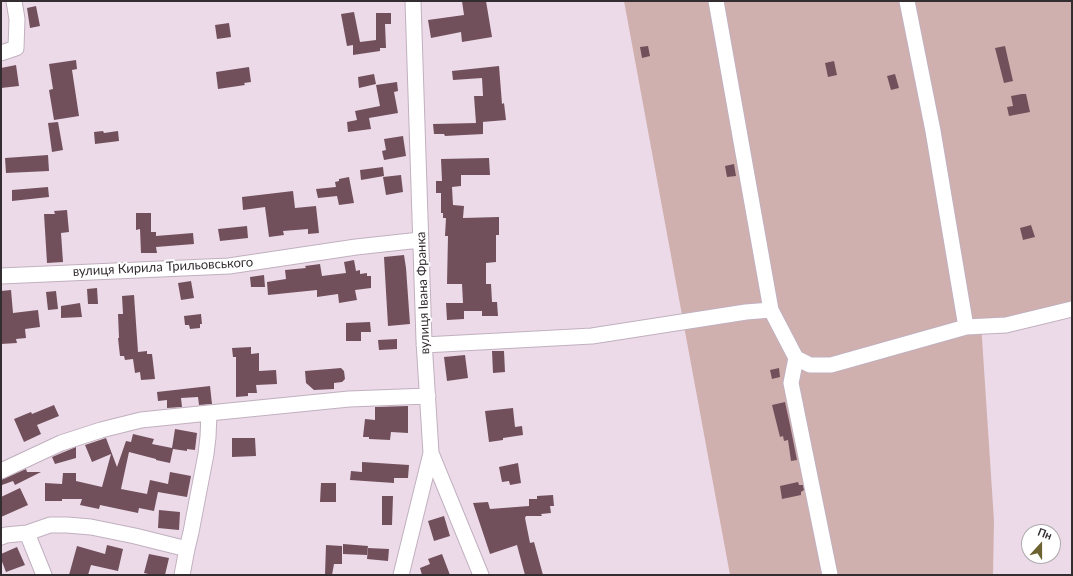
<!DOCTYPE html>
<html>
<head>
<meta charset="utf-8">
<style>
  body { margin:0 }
  #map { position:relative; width:1073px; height:576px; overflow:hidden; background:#ecdae9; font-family:Lato,sans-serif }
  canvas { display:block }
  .frame { position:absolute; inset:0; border:2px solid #332d32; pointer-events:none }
  .north { position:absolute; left:1021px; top:524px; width:40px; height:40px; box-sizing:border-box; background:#fff; border:1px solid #adabad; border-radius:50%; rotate:21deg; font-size:11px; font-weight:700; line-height:16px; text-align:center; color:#332d32 }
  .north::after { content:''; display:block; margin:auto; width:14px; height:18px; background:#6c6330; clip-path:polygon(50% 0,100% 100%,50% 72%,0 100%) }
</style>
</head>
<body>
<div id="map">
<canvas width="1073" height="576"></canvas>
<div class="frame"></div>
<div class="north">Пн</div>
</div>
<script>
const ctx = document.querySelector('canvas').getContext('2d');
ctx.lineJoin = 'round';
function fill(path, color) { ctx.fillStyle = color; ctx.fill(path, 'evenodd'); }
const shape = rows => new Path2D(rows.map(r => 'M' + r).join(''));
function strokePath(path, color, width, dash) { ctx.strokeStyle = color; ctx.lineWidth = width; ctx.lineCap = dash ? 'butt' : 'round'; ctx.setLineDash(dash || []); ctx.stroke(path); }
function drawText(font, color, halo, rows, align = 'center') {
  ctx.font = font + ' Lato,sans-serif'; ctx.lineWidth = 4; ctx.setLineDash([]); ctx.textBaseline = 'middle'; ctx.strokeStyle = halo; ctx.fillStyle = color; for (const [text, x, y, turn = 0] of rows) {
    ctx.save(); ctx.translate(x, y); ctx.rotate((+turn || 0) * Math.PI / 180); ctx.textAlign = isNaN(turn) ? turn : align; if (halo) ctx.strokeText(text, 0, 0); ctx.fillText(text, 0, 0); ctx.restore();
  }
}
fill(shape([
  [624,1,1072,1,1072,303,981,323,994,521,993,575,730,575]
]), '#d0b0ae');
fill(shape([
  [462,1,486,1,492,37,462,42,461,32,431,38,428,20,464,15],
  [36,6,40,26,30,28,27,8],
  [354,12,360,42,376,40,376,13,391,13,391,24,385,24,386,48,380,48,380,51,353,55,353,45,347,46,341,14],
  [229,23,231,37,217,39,215,25],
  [648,46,650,56,642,58,640,47],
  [1005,46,1013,81,1004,83,995,48],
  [76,60,77,69,72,70,79,116,54,120,49,90,53,89,49,64],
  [834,61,837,75,828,77,825,63],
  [16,65,19,86,1,88,1,68],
  [499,66,502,104,504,103,506,120,482,122,483,122,483,134,445,136,444,134,434,134,433,124,476,123,474,96,483,96,482,78,453,80,452,71],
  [249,67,251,82,244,83,245,85,218,89,216,72],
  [374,74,376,84,359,88,358,77],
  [895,74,899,88,891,90,887,76],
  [397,82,398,91,394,92,398,113,369,118,371,129,348,132,347,122,357,120,355,111,380,106,376,85],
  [1022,94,1026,94,1030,112,1009,116,1007,107,1013,106,1011,96],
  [58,122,63,150,52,152,48,123],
  [103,131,104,133,118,131,119,141,95,144,94,132],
  [403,136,406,156,384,160,382,151,386,150,384,139],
  [48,155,49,171,6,173,5,158],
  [489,158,490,175,461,175,461,186,452,187,453,205,464,206,463,218,499,217,499,235,496,235,496,262,486,263,486,284,491,284,492,302,497,302,498,316,482,316,482,311,464,311,464,319,447,320,446,303,463,303,462,284,447,284,448,236,445,236,446,218,443,218,443,213,441,213,441,193,436,193,436,181,442,181,441,159],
  [734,164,736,176,727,177,725,166],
  [383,167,384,176,361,180,360,170],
  [401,175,403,192,386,195,383,177],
  [349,177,354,203,339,205,337,196,318,198,316,189,336,187,335,182,339,181,339,179],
  [48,187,49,197,12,201,12,190],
  [293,191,295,208,316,206,319,233,308,234,308,229,283,231,284,235,269,237,265,207,243,210,242,197],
  [67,210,69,232,61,233,63,262,47,263,44,214,55,214,54,211],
  [136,213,151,213,151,232,156,232,156,236,193,233,194,244,156,247,157,253,141,253,140,229,136,230],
  [1031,225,1035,237,1023,240,1020,228],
  [247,226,248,238,220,241,218,229],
  [404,255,406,268,410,324,388,326,384,257],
  [354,260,356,271,360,270,360,274,367,273,367,276,371,276,371,288,355,290,357,300,339,303,338,294,317,297,317,290,268,295,267,282,286,279,285,270,306,268,305,266,320,264,322,276,346,273,344,262],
  [264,275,265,287,251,287,250,277],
  [191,281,194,298,181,300,178,283],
  [97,288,98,304,88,304,87,289],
  [11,290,13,313,38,310,40,327,25,329,26,338,16,339,17,343,1,344,1,291],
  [56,291,58,309,48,310,46,292],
  [134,295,138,352,147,351,147,354,152,354,155,379,141,380,140,372,135,373,133,359,125,360,124,356,120,356,118,338,119,338,118,314,123,314,122,296],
  [80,303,82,317,61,318,61,306],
  [201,314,202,324,200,324,200,328,190,329,189,325,185,325,184,316],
  [370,322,371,332,361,332,361,341,346,341,346,323],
  [397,339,397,349,379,350,378,340],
  [251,347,251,354,259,353,259,371,276,370,277,384,256,385,257,393,248,393,248,396,236,397,236,357,233,357,232,348],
  [492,351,504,351,505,372,493,373],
  [465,355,468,378,447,381,444,357],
  [341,368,344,371,345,379,342,382,334,383,334,389,314,390,306,383,305,371],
  [779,368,780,377,772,379,770,370],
  [210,386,212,404,199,405,198,397,181,398,182,407,167,408,167,400,158,401,157,392],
  [785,402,790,425,797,460,791,461,788,440,784,441,783,436,780,437,772,405],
  [54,405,59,416,37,425,41,434,24,442,14,419,31,412,32,414],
  [408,406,408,433,391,432,390,440,369,439,369,437,363,437,365,419,375,420,375,407],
  [513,408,515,427,522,426,523,435,503,438,503,440,489,442,485,411],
  [175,429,197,433,195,450,187,449,187,451,173,449,170,463,156,460,156,459,129,452,121,489,147,494,150,480,168,484,170,472,191,476,187,497,158,492,154,511,139,508,138,513,100,505,99,509,80,505,82,499,62,499,62,501,45,501,45,483,62,484,63,473,76,473,76,481,102,487,111,454,92,462,85,445,106,438,117,467,126,441,131,442,133,434,154,439,152,444,172,448],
  [232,438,255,438,256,456,232,457],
  [76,447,76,458,55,464,52,457],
  [362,462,409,465,408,478,394,478,394,483,350,480,351,471,362,472],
  [518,463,521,483,510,485,509,481,502,482,499,467],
  [26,469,27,472,41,472,15,485,13,481,2,485,1,480],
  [798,482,799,485,803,485,804,490,801,492,801,495,782,499,780,486],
  [321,483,336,483,336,502,320,502],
  [20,488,28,505,1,517,1,497],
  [553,495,554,506,550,506,551,513,541,514,542,516,526,516,525,518,530,543,534,542,543,575,525,575,517,545,490,554,473,503,488,502,490,509,529,506,529,499,537,499,537,496],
  [382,496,393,496,392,525,382,525],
  [159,510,180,512,179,530,158,528],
  [444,516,450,536,434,541,428,521],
  [343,544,368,546,367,555,343,554],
  [107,545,123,549,118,571,91,565,88,575,69,575,77,546,105,554],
  [326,545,342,546,342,564,334,564,332,575,325,575],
  [17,547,25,565,6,572,1,559,1,554],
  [368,548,389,549,388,561,367,559],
  [149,554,169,558,165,575,153,575,144,573],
  [442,554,450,575,422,575,420,568,430,564,428,559]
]), '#71505b');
const minor = shape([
  [413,1,424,341,431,453,481,575],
  [716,1,771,310],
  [907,1,933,131,966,327],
  [1,53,16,48,17,19,14,1],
  [1,276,229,266,356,247,420,240],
  [424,345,592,336,746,312,771,310,796,358,810,365,831,365,966,327,1006,325,1072,309],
  [796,358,791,383,830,575],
  [1,471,61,443,101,430,141,420,209,413],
  [27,533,44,575],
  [1,537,6,535,27,533,50,525,67,525,91,527,135,536,187,549],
  [182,575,187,549,191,532,206,454,208,437,209,413,349,399,428,396],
  [401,575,431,453]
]);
strokePath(minor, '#c1b0bf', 17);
strokePath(minor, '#fff', 15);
drawText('13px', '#332d32', '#fff', [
  ["вулиця Кирила Трильовського",163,267,-3],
  ["вулиця Івана Франка",423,293,-92]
]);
</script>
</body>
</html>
